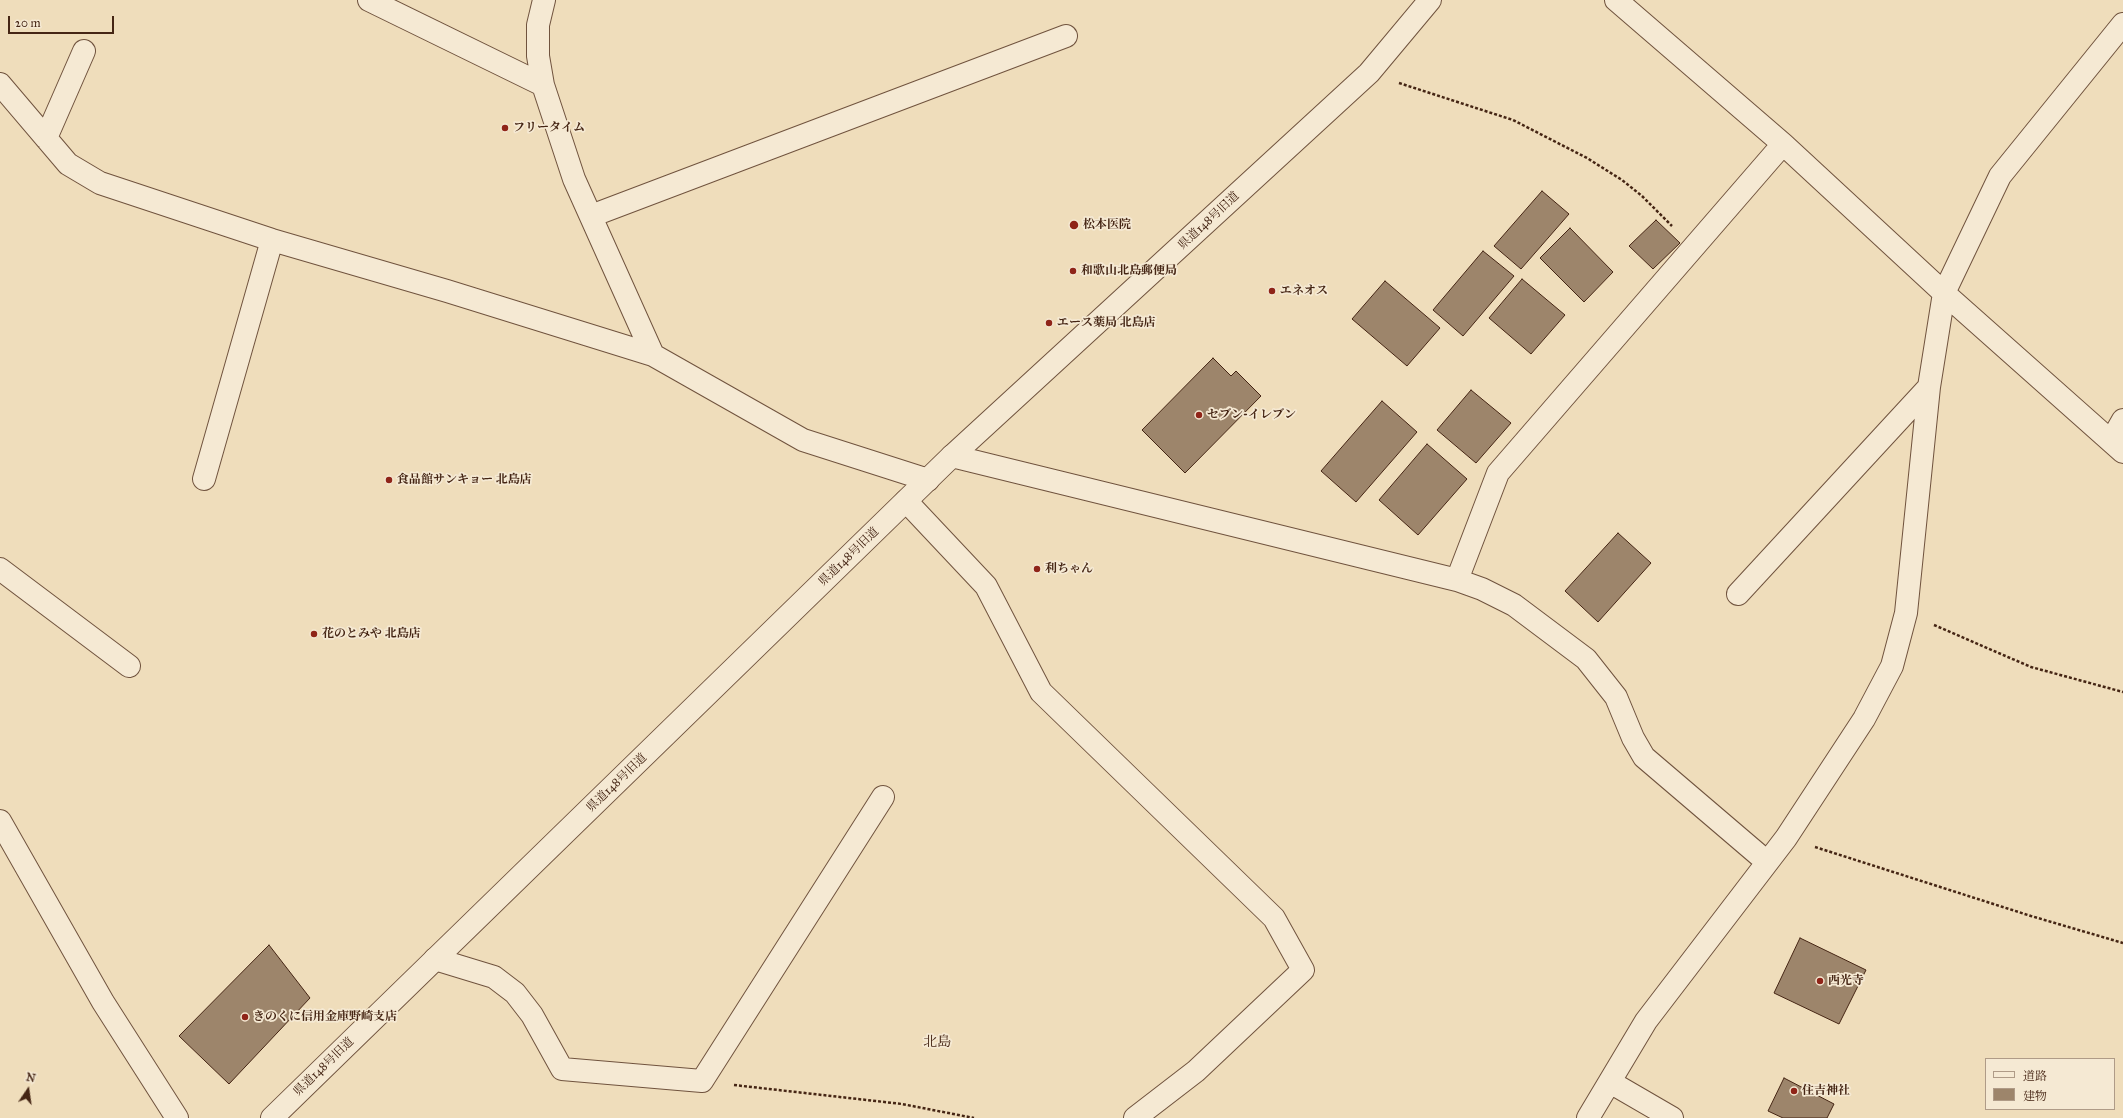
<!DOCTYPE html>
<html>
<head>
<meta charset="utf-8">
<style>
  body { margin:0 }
  #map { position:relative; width:2123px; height:1118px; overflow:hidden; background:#efddbb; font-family:"IM FELL Great Primer","Noto Serif JP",serif }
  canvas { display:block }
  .legend { position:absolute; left:1985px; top:1058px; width:130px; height:52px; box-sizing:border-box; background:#f5e9d3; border:1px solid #af9b87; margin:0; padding:5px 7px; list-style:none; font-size:12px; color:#452514 }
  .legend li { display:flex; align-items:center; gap:8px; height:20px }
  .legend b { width:20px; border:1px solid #af9b87 }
  .north { position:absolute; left:8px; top:1070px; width:40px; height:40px; -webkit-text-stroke:3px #f5e9d3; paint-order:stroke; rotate:13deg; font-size:11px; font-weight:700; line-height:16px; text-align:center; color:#452514 }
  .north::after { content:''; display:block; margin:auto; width:14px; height:18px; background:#452514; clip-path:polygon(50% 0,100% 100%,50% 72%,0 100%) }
  .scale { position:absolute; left:8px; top:16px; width:106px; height:18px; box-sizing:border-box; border:2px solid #452514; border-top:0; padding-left:5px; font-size:12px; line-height:14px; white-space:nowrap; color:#452514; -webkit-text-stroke:3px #f5e9d3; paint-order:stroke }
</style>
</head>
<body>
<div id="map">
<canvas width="2123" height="1118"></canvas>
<ul class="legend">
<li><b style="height:5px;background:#f5e9d3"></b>道路</li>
<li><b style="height:11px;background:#9d856b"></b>建物</li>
</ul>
<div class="north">N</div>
<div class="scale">20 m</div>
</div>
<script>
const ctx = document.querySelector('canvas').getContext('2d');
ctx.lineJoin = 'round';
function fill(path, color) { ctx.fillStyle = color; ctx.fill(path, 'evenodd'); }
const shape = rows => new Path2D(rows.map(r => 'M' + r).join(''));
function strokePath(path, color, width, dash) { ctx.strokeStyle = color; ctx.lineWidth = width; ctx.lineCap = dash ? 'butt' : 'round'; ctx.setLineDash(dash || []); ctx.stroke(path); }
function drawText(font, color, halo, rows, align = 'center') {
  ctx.font = font + ' "IM FELL Great Primer","Noto Serif JP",serif'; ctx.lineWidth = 3.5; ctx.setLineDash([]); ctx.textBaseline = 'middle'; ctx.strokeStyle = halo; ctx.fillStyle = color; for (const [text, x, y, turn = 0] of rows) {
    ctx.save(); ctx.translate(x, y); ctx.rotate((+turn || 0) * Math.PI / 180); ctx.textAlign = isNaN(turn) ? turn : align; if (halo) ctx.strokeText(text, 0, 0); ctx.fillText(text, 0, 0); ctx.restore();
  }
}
const building = shape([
  [1542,191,1569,214,1521,269,1494,246,1542,191],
  [1656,220,1680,243,1653,269,1629,246,1656,220],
  [1570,228,1613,272,1584,302,1540,258,1570,228],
  [1483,251,1514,276,1463,336,1433,310,1483,251],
  [1522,279,1565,315,1531,354,1489,318,1522,279],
  [1385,281,1440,328,1407,366,1352,319,1385,281],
  [1213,358,1231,376,1236,371,1261,396,1185,473,1142,430,1213,358],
  [1471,390,1511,423,1476,463,1437,430,1471,390],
  [1382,401,1417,432,1356,502,1321,471,1382,401],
  [1427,444,1467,479,1418,535,1379,500,1427,444],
  [1618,533,1651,563,1598,622,1565,591,1618,533],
  [1800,938,1866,970,1839,1024,1774,993,1800,938],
  [269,945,310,998,229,1084,179,1036,269,945],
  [1784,1078,1834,1104,1827,1118,1783,1118,1768,1111,1784,1078]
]);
fill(building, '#9d856b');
strokePath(building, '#452514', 1);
const minor = shape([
  [369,0,543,85],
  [544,0,538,25,538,56,543,85,574,179,653,355],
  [1616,0,1783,144,1944,293,2123,452],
  [0,84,68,164,100,183,272,240,447,291,653,355,803,440,928,480],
  [46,138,84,51],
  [591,216,1066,36],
  [2111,441,2123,420],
  [952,456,1457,580,1482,589,1514,605,1586,659,1616,697,1633,738,1644,757,1767,862],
  [204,479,272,240],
  [906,501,986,586,1041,692,1274,918,1303,970,1196,1071,1135,1118],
  [0,569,129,666],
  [1457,580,1498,473,1783,144],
  [1738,594,1929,387],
  [0,821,103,1002,177,1118],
  [435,959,494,977,515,993,532,1015,562,1069,702,1081,883,797],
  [1610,1082,1672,1118],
  [1588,1118,1646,1021,1786,838,1864,719,1892,666,1906,613,1929,387,1944,293,2000,176,2123,24]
]);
const tertiary = shape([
  [272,1118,952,456,1369,73,1430,0]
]);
strokePath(minor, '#70533e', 24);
strokePath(tertiary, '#70533e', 24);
strokePath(shape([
  [1399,83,1513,120,1587,158,1622,180,1642,196,1672,226],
  [1934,625,2031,667,2123,692],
  [1815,847,2031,916,2123,943],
  [734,1085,902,1104,974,1118]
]), '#452514', 2.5, [3, 2]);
strokePath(minor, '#f5e9d3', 22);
strokePath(tertiary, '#f5e9d3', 22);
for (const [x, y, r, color] of [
  [505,128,4,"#8f2418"],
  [1074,225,5,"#8f2418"],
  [1073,271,4,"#8f2418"],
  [1272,291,4,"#8f2418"],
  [1049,323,4,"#8f2418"],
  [1199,415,4,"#8f2418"],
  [389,480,4,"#8f2418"],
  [1037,569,4,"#8f2418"],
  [314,634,4,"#8f2418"],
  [1820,981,4,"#8f2418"],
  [245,1017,4,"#8f2418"],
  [1794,1091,4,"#8f2418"]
]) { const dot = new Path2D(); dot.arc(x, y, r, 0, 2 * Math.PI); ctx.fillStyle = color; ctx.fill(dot); strokePath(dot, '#f5e9d3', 1.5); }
drawText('bold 12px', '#452514', '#f5e9d3', [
  ["フリータイム",513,128],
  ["松本医院",1083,225],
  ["和歌山北島郵便局",1081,271],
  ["エネオス",1280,291],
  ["エース薬局 北島店",1057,323],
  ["セブン-イレブン",1207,415],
  ["食品館サンキョー 北島店",397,480],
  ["利ちゃん",1045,569],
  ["花のとみや 北島店",322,634],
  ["西光寺",1828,981],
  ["きのくに信用金庫野崎支店",253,1017],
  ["住吉神社",1802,1091]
], 'left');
drawText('12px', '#452514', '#f5e9d3', [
  ["県道148号旧道",1209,221,-43],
  ["県道148号旧道",849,557,-44],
  ["県道148号旧道",617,783,-44],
  ["県道148号旧道",324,1067,-44]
]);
drawText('14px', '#452514', '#f5e9d3', [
  ["北島",937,1043]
]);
</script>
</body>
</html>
